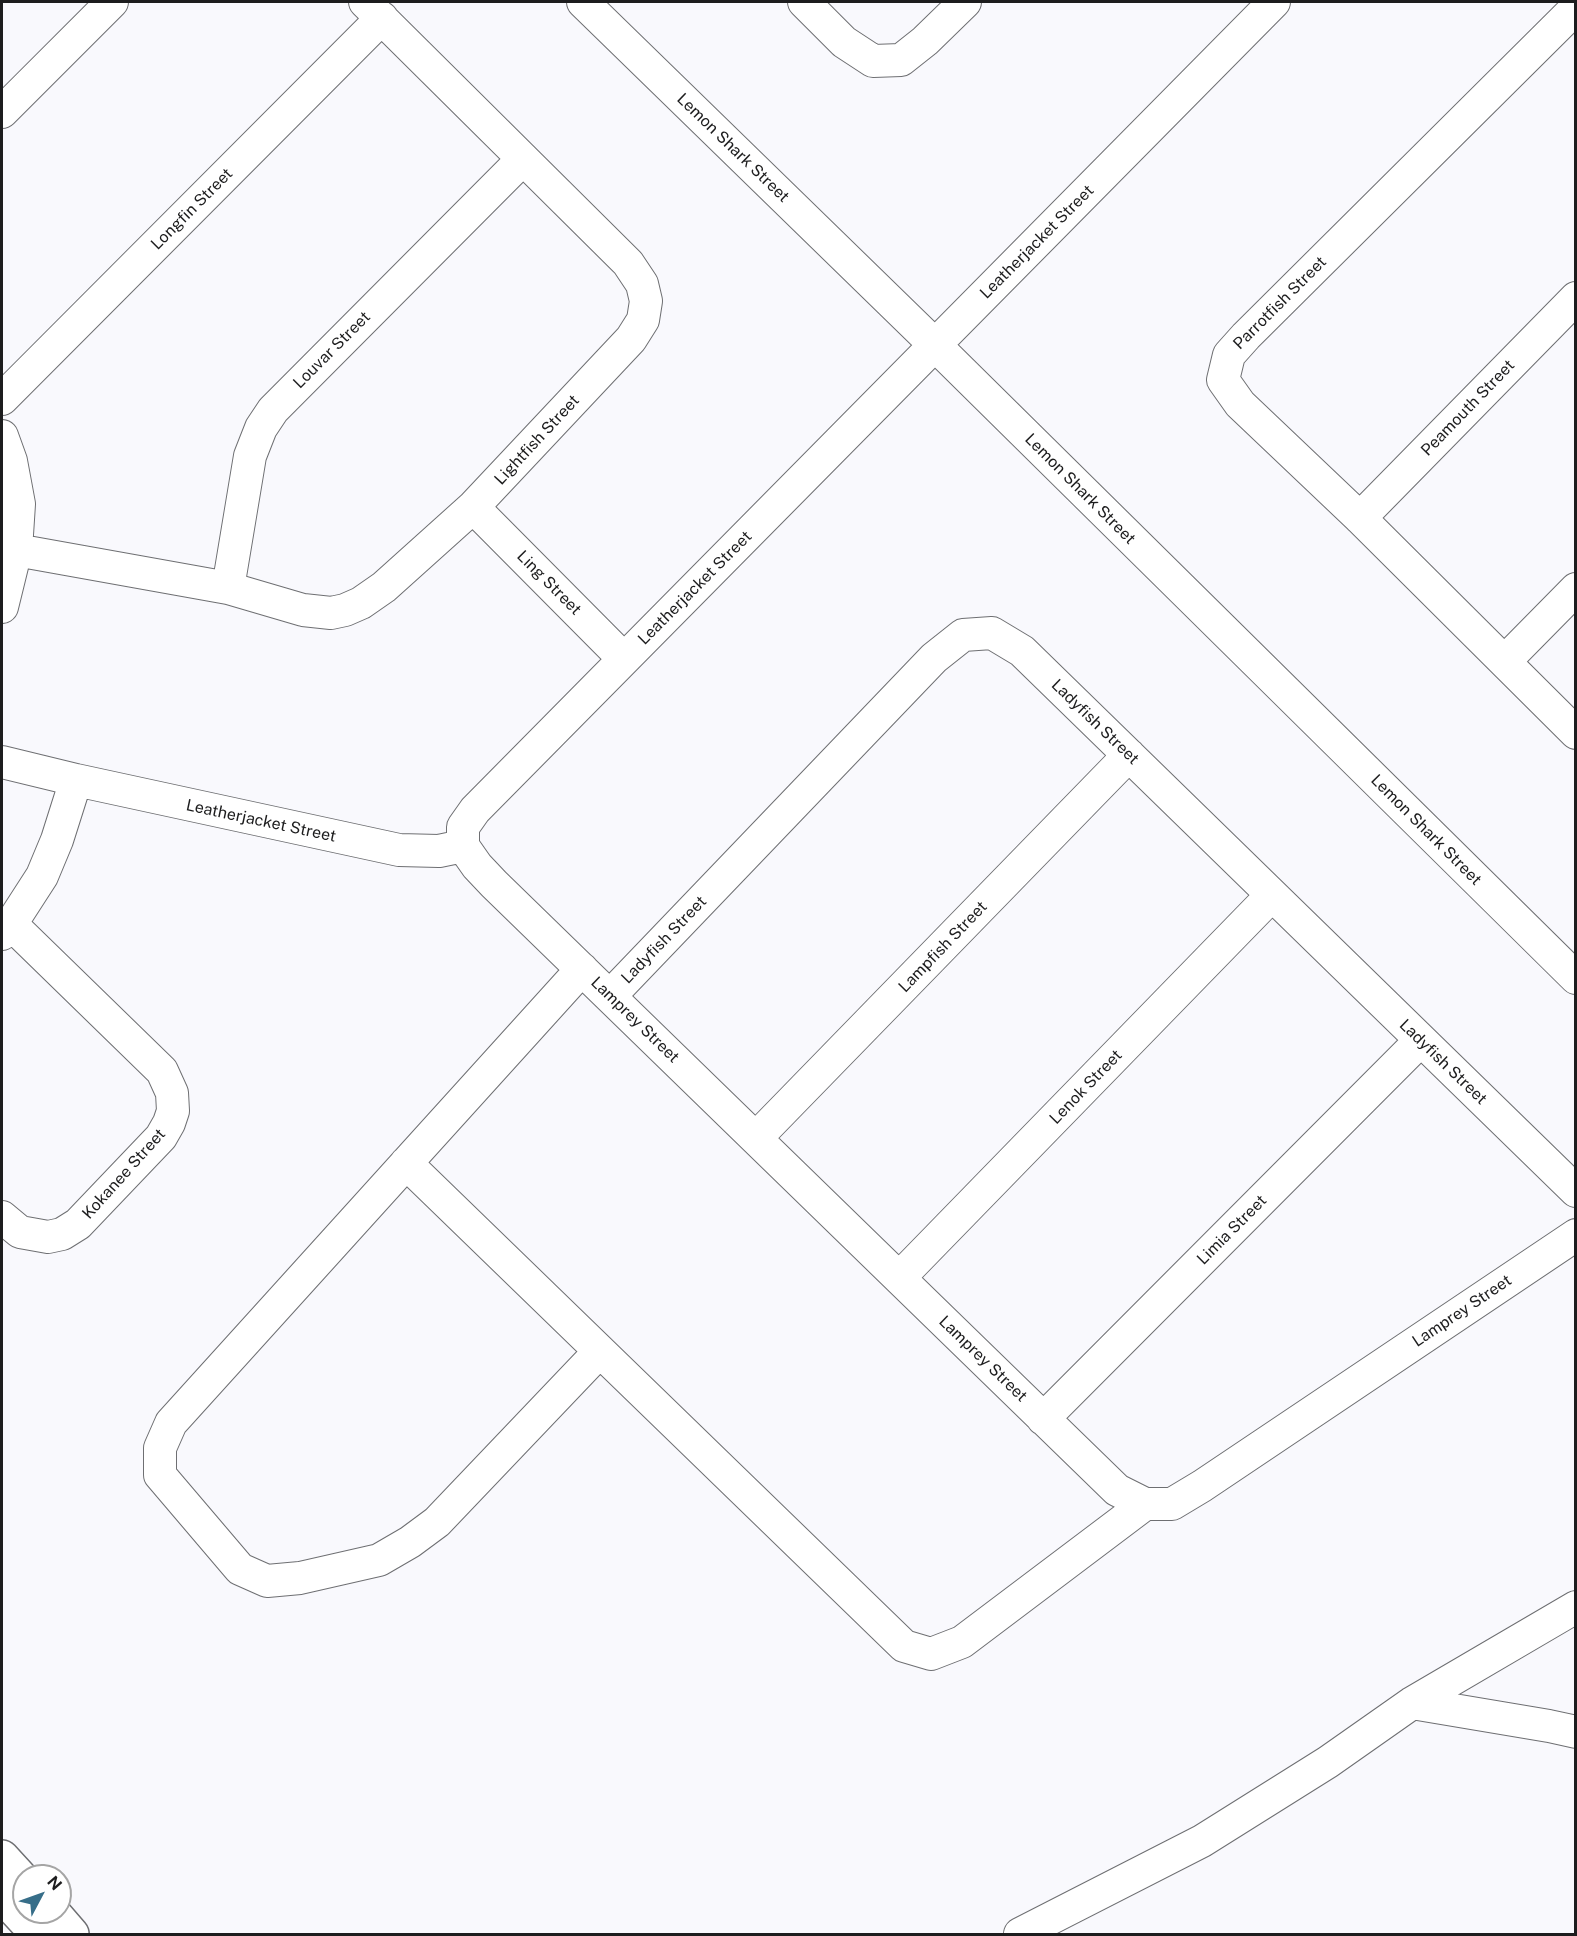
<!DOCTYPE html>
<html>
<head>
<meta charset="utf-8">
<style>
  body { margin:0 }
  #map { position:relative; width:1577px; height:1936px; overflow:hidden; background:#f9f9fd; font-family:"Public Sans",sans-serif }
  canvas { display:block }
  .frame { position:absolute; inset:0; border:3px solid #1d1d1e; pointer-events:none }
  .north { position:absolute; left:12px; top:1864px; width:60px; height:60px; box-sizing:border-box; background:#fff; border:2px solid #a5a5a5; border-radius:50%; rotate:49deg; font-size:16px; font-weight:700; line-height:24px; text-align:center; color:#1d1d1e }
  .north::after { content:''; display:block; margin:auto; width:21px; height:27px; background:#376e89; clip-path:polygon(50% 0,100% 100%,50% 72%,0 100%) }
</style>
</head>
<body>
<div id="map">
<canvas width="1577" height="1936"></canvas>
<div class="frame"></div>
<div class="north">N</div>
</div>
<script>
const ctx = document.querySelector('canvas').getContext('2d');
ctx.lineJoin = 'round';
const shape = rows => new Path2D(rows.map(r => 'M' + r).join(''));
function strokePath(path, color, width, dash) { ctx.strokeStyle = color; ctx.lineWidth = width; ctx.lineCap = dash ? 'butt' : 'round'; ctx.setLineDash(dash || []); ctx.stroke(path); }
function drawText(font, color, halo, rows, align = 'center') {
  ctx.font = font + ' "Public Sans",sans-serif'; ctx.lineWidth = 4.5; ctx.setLineDash([]); ctx.textBaseline = 'middle'; ctx.strokeStyle = halo; ctx.fillStyle = color; for (const [text, x, y, turn = 0] of rows) {
    ctx.save(); ctx.translate(x, y); ctx.rotate((+turn || 0) * Math.PI / 180); ctx.textAlign = isNaN(turn) ? turn : align; if (halo) ctx.strokeText(text, 0, 0); ctx.fillText(text, 0, 0); ctx.restore();
  }
}
const street = shape([
  [583,2,935,345,1576,978],
  [804,2,844,42,873,61,901,60,925,41,965,2],
  [1576,8,1246,336,1229,355,1223,380,1240,404,1360,518,1576,733],
  [2,112,112,2],
  [2,399,382,18],
  [2,436,11,461,19,504,16,550,2,607],
  [473,507,624,659],
  [1360,518,1576,298],
  [16,550,228,588,303,610,331,613,345,610,361,603,384,587,473,507,631,339,643,320,646,301,642,284,628,263,365,2],
  [228,588,250,456,261,428,273,410,523,159],
  [1505,661,1576,589],
  [2,762,76,780,399,850,439,851,463,846],
  [463,846,477,866,494,884,1117,1490,1145,1504,1172,1504,1202,1486,1576,1235],
  [463,846,463,827,475,810,1274,2],
  [2,934,11,924,42,876,57,840,76,780],
  [582,969,171,1423,160,1448,160,1475,240,1569,267,1581,300,1578,379,1560,410,1542,437,1522,600,1351],
  [610,996,934,658,963,635,992,633,1022,651,1576,1191],
  [756,1138,1129,755],
  [406,1163,904,1646,931,1654,962,1642,1145,1504],
  [2,1217,20,1232,48,1237,62,1234,78,1224,161,1137,169,1123,173,1111,172,1093,162,1071,11,924],
  [899,1278,1272,895],
  [1043,1419,1421,1040],
  [1412,1703,1549,1726,1576,1732],
  [1020,1934,1202,1841,1328,1762,1412,1703,1576,1607]
]);
const secondary = shape([
  [2,1857,24,1881],
  [2,1896,37,1934],
  [53,1912,72,1934]
]);
strokePath(street, '#6e6f72', 34);
strokePath(secondary, '#6e6f72', 36);
strokePath(street, '#fff', 32);
strokePath(secondary, '#fff', 33);
drawText('16px', '#1d1d1e', '#fff', [
  ["Lemon Shark Street",733,148,44],
  ["Longfin Street",192,209,-45],
  ["Leatherjacket Street",1037,242,-45],
  ["Parrotfish Street",1280,303,-45],
  ["Louvar Street",332,350,-45],
  ["Peamouth Street",1468,408,-46],
  ["Lightfish Street",537,440,-47],
  ["Lemon Shark Street",1080,489,45],
  ["Ling Street",549,583,45],
  ["Leatherjacket Street",695,588,-45],
  ["Ladyfish Street",1095,722,44],
  ["Leatherjacket Street",261,821,12],
  ["Lemon Shark Street",1426,830,45],
  ["Ladyfish Street",664,940,-46],
  ["Lampfish Street",943,947,-46],
  ["Lamprey Street",635,1020,44],
  ["Ladyfish Street",1443,1062,44],
  ["Lenok Street",1086,1087,-46],
  ["Kokanee Street",124,1174,-48],
  ["Limia Street",1232,1230,-45],
  ["Lamprey Street",1462,1311,-34],
  ["Lamprey Street",983,1359,44]
]);
</script>
</body>
</html>
